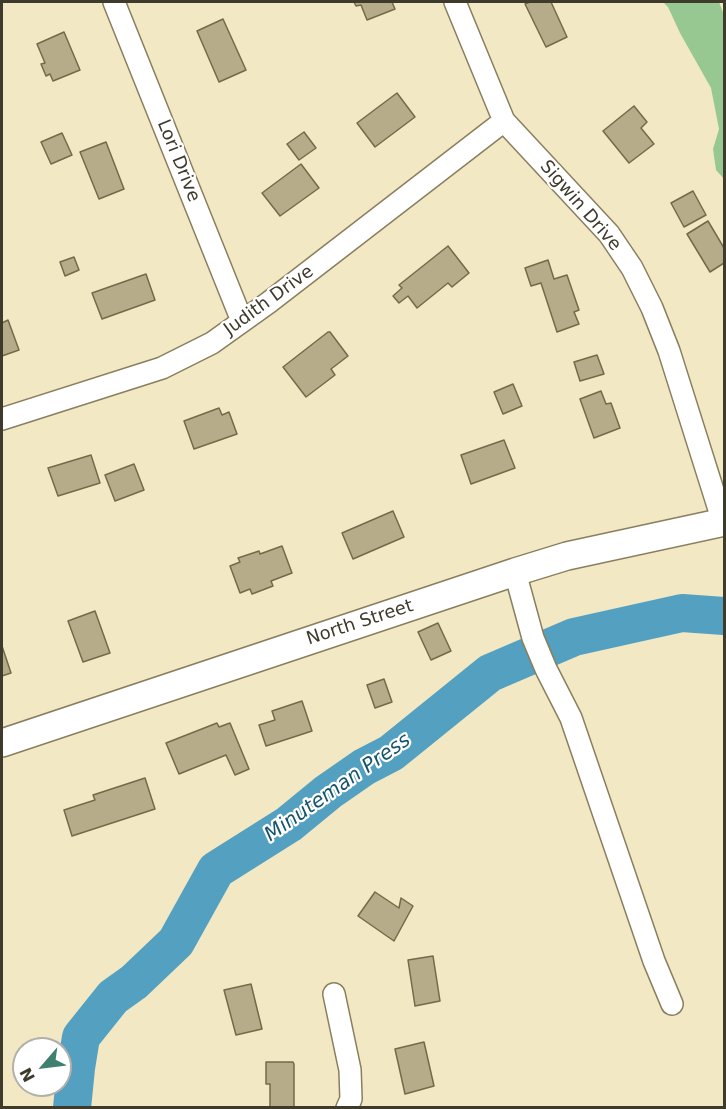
<!DOCTYPE html>
<html>
<head>
<meta charset="utf-8">
<style>
  body { margin:0 }
  #map { position:relative; width:726px; height:1109px; overflow:hidden; background:#f2e8c4; font-family:"DejaVu Sans",sans-serif }
  canvas { display:block }
  .frame { position:absolute; inset:0; border:3px solid #3e3a2c; pointer-events:none }
  .north { position:absolute; left:12px; top:1037px; width:60px; height:60px; box-sizing:border-box; background:#fff; border:2px solid #b2b0ab; border-radius:50%; rotate:242deg; font-size:16px; font-weight:700; line-height:24px; text-align:center; color:#3e3a2c }
  .north::after { content:''; display:block; margin:auto; width:21px; height:27px; background:#3f8070; clip-path:polygon(50% 0,100% 100%,50% 72%,0 100%) }
</style>
</head>
<body>
<div id="map">
<canvas width="726" height="1109"></canvas>
<div class="frame"></div>
<div class="north">N</div>
</div>
<script>
const ctx = document.querySelector('canvas').getContext('2d');
ctx.lineJoin = 'round';
function fill(path, color) { ctx.fillStyle = color; ctx.fill(path, 'evenodd'); }
const shape = rows => new Path2D(rows.map(r => 'M' + r).join(''));
function strokePath(path, color, width, dash) { ctx.strokeStyle = color; ctx.lineWidth = width; ctx.lineCap = dash ? 'butt' : 'round'; ctx.setLineDash(dash || []); ctx.stroke(path); }
function drawText(font, color, halo, rows, align = 'center') {
  ctx.font = font + ' "DejaVu Sans",sans-serif'; ctx.lineWidth = 4.5; ctx.setLineDash([]); ctx.textBaseline = 'middle'; ctx.strokeStyle = halo; ctx.fillStyle = color; for (const [text, x, y, turn = 0] of rows) {
    ctx.save(); ctx.translate(x, y); ctx.rotate((+turn || 0) * Math.PI / 180); ctx.textAlign = isNaN(turn) ? turn : align; if (halo) ctx.strokeText(text, 0, 0); ctx.fillText(text, 0, 0); ctx.restore();
  }
}
fill(shape([
  [663,2,719,2,724,15,724,179,716,170,713,149,719,129,711,88,680,33,668,7]
]), '#97c892');
strokePath(shape([
  [72,1108,76,1068,81,1037,113,997,134,982,176,942,216,870,289,824,328,792,364,767,391,753,490,673,574,637,682,613,724,616]
]), '#53a0c1', 38);
const building = shape([
  [354,2,392,2,395,9,367,20,361,5,356,6,354,2],
  [530,2,551,2,567,37,546,47,525,4,530,2],
  [223,19,246,70,219,82,197,31,223,19],
  [64,32,80,70,53,81,50,74,46,76,41,64,45,63,37,44,64,32],
  [397,93,415,117,375,147,357,123,397,93],
  [634,106,647,122,641,128,654,144,629,163,603,131,634,106],
  [304,132,316,148,299,160,287,144,304,132],
  [62,133,72,155,51,164,41,142,62,133],
  [106,142,124,189,99,199,80,152,106,142],
  [301,164,319,188,280,216,262,193,301,164],
  [693,191,706,215,684,227,671,203,693,191],
  [708,221,724,248,724,263,710,272,687,234,708,221],
  [448,246,469,273,452,287,448,283,417,308,408,296,399,303,393,296,402,288,399,285,448,246],
  [74,257,79,270,65,276,60,262,74,257],
  [548,260,554,279,567,275,579,310,574,312,579,324,557,332,541,283,531,286,525,268,548,260],
  [146,274,155,300,102,319,92,293,146,274],
  [8,320,19,350,2,356,2,323,8,320],
  [328,332,330,332,348,356,331,369,335,375,306,397,283,367,328,332],
  [597,355,604,374,580,381,574,362,597,355],
  [513,384,522,406,503,414,494,392,513,384],
  [601,391,606,404,611,403,620,428,594,438,580,399,601,391],
  [219,408,222,415,229,412,237,434,194,449,184,421,219,408],
  [504,440,515,468,471,484,461,455,504,440],
  [91,455,100,483,58,496,48,468,91,455],
  [134,464,144,490,115,501,105,475,134,464],
  [393,511,404,537,353,559,342,533,393,511],
  [282,546,292,573,271,581,273,586,252,594,250,589,240,593,230,566,240,562,238,558,259,551,260,554,282,546],
  [95,611,110,653,83,662,68,621,95,611],
  [438,623,451,651,431,660,418,632,438,623],
  [2,646,11,673,2,676,2,646],
  [384,679,392,702,375,708,367,685,384,679],
  [302,701,312,731,266,746,259,725,275,720,272,711,302,701],
  [217,723,219,727,230,723,249,769,235,775,226,755,179,774,166,743,217,723],
  [145,778,155,809,72,836,64,810,95,800,93,795,145,778],
  [375,892,399,908,401,898,413,906,394,941,358,916,375,892],
  [433,956,440,1001,415,1006,408,960,433,956],
  [251,984,262,1029,236,1035,224,990,251,984],
  [424,1042,434,1086,405,1094,395,1049,424,1042],
  [266,1062,293,1062,294,1064,294,1107,270,1107,270,1084,266,1084,266,1062]
]);
fill(building, '#b6ac8a');
strokePath(building, '#746a4a', 1.5);
const minor = shape([
  [114,2,242,321],
  [455,2,504,121,609,234,632,268,652,308,669,351,723,522],
  [2,419,162,368,212,343,268,303,504,121],
  [515,572,533,638,546,669,571,718,654,961,672,1004],
  [334,994,350,1070,351,1099,347,1108]
]);
const major = shape([
  [2,743,515,572,567,556,724,522]
]);
strokePath(minor, '#897f5f', 24);
strokePath(major, '#897f5f', 30);
strokePath(minor, '#fff', 21);
strokePath(major, '#fff', 27);
drawText('18px', '#3e3a2c', '#fff', [
  ["Lori Drive",178,161,68],
  ["Sigwin Drive",580,206,49],
  ["Judith Drive",269,301,-36],
  ["North Street",360,623,-18]
]);
drawText('italic 20px', '#16546b', '#fff', [
  ["Minuteman Press",338,788,-35]
]);
</script>
</body>
</html>
